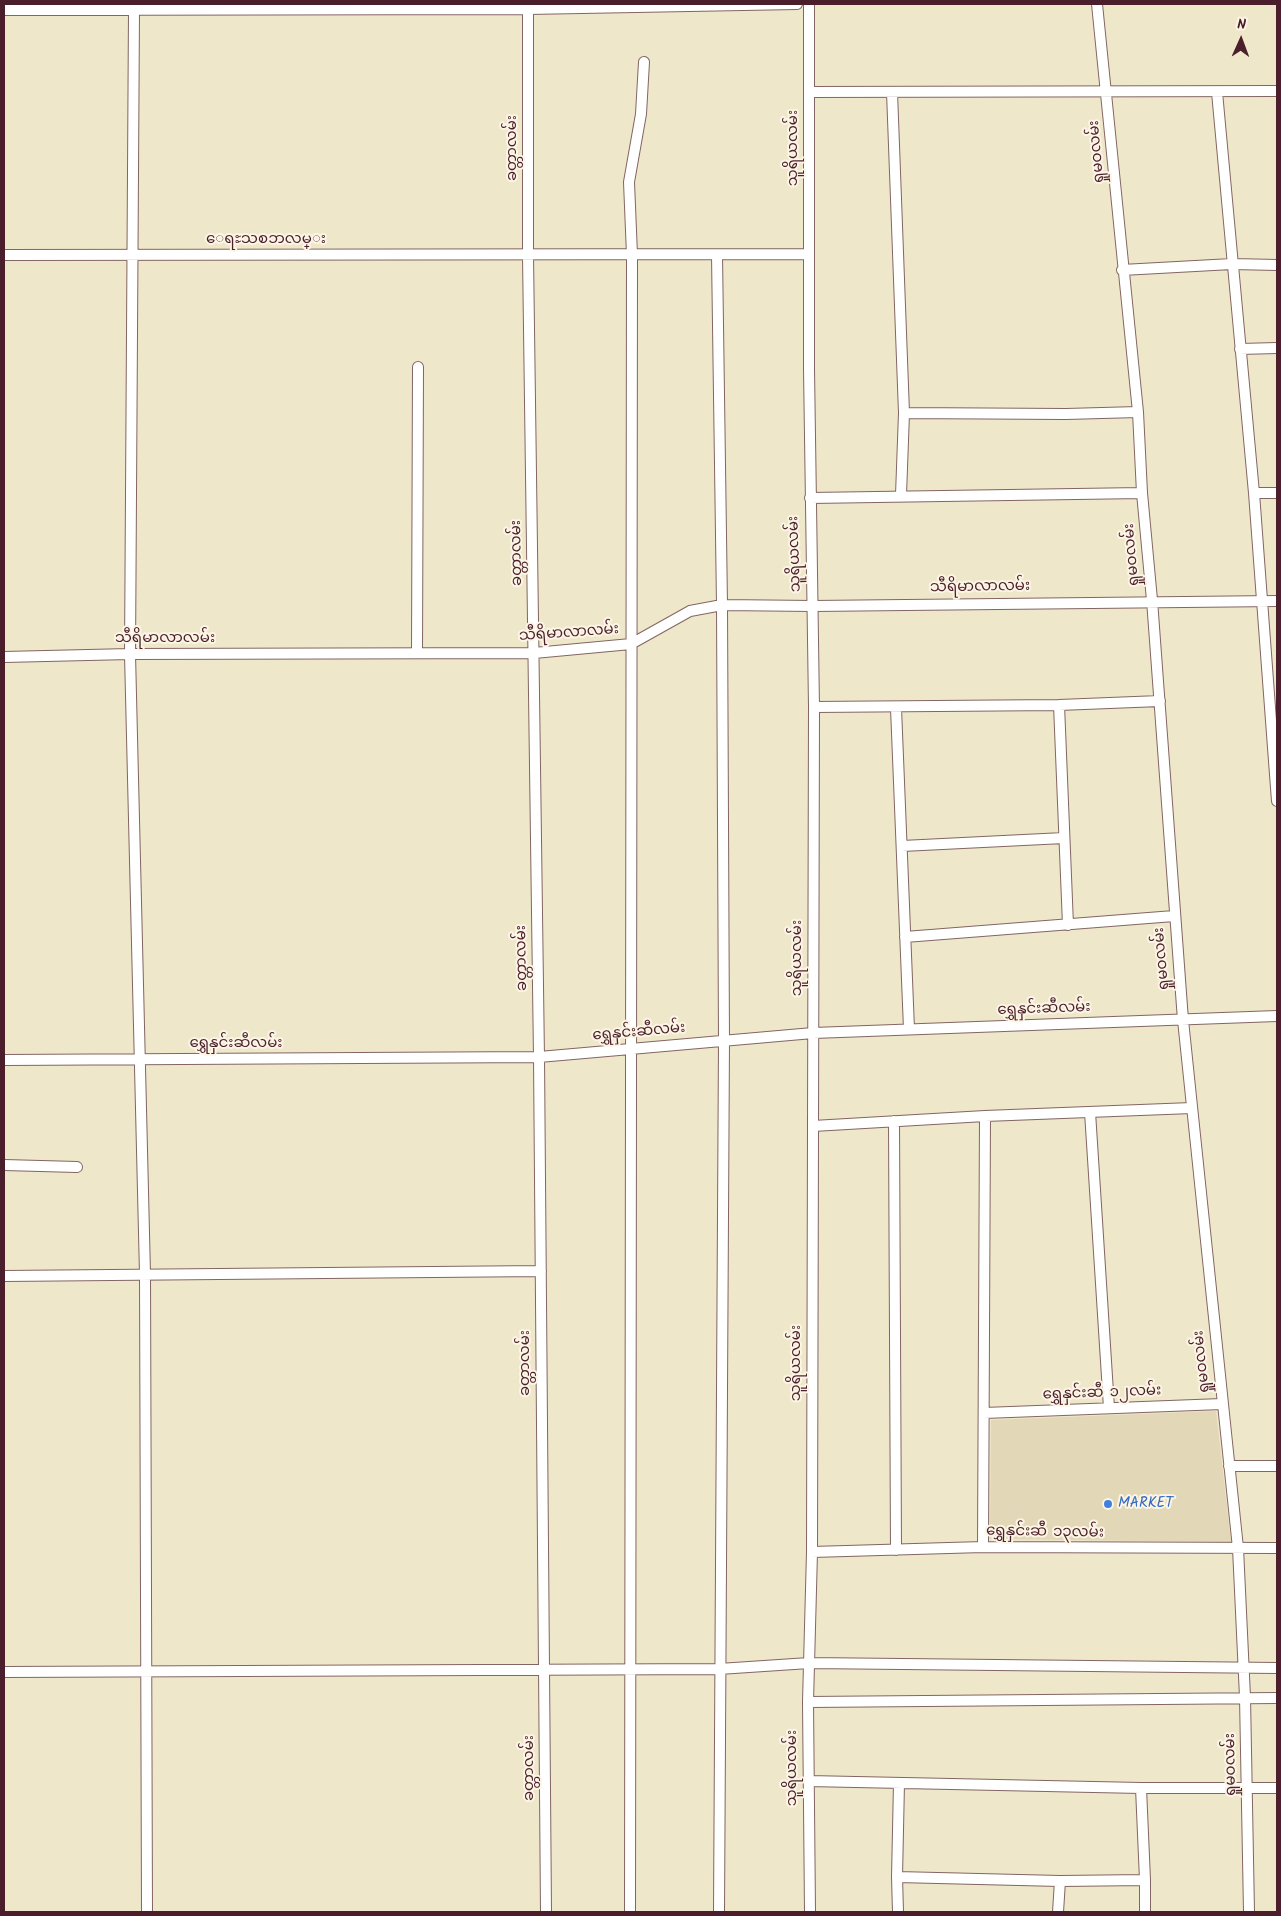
<!DOCTYPE html>
<html>
<head>
<meta charset="utf-8">
<style>
  body { margin:0 }
  #map { position:relative; width:1281px; height:1916px; overflow:hidden; background:#eee7ca; font-family:Kalam,sans-serif }
  canvas { display:block }
  .frame { position:absolute; inset:0; border:5px solid #4a1f2b; pointer-events:none }
  .north { position:absolute; left:1216px; top:15px; width:50px; height:50px; -webkit-text-stroke:4px #fcf5e5; paint-order:stroke; rotate:2deg; font-size:14px; font-weight:700; line-height:20px; text-align:center; color:#4a1f2b }
  .north::after { content:''; display:block; margin:auto; width:18px; height:22px; background:#4a1f2b; clip-path:polygon(50% 0,100% 100%,50% 72%,0 100%) }
</style>
</head>
<body>
<div id="map">
<canvas width="1281" height="1916"></canvas>
<div class="frame"></div>
<div class="north">N</div>
</div>
<script>
const ctx = document.querySelector('canvas').getContext('2d');
ctx.lineJoin = 'round';
function fill(path, color) { ctx.fillStyle = color; ctx.fill(path, 'evenodd'); }
const shape = rows => new Path2D(rows.map(r => 'M' + r).join(''));
function strokePath(path, color, width, dash) { ctx.strokeStyle = color; ctx.lineWidth = width; ctx.lineCap = dash ? 'butt' : 'round'; ctx.setLineDash(dash || []); ctx.stroke(path); }
function drawText(font, color, halo, rows, align = 'center') {
  ctx.font = font + ' Kalam,"Noto Sans Myanmar",sans-serif'; ctx.lineWidth = 4; ctx.setLineDash([]); ctx.textBaseline = 'middle'; ctx.strokeStyle = halo; ctx.fillStyle = color; for (const [text, x, y, turn = 0] of rows) {
    ctx.save(); ctx.translate(x, y); ctx.rotate((+turn || 0) * Math.PI / 180); ctx.textAlign = isNaN(turn) ? turn : align; if (halo) ctx.strokeText(text, 0, 0); ctx.fillText(text, 0, 0); ctx.restore();
  }
}
fill(shape([
  [1216,1411,1231,1542,990,1539,991,1420]
]), '#e2d7b7');
const minor = shape([
  [528,4,528,256,539,1057,546,1912],
  [809,4,809,369,814,707,812,1552,808,1702,810,1912],
  [1097,4,1138,412,1142,493,1152,600,1183,1020,1238,1548,1245,1697,1249,1912],
  [4,10,528,9,797,4],
  [134,11,130,654,145,1274,147,1912],
  [809,92,1277,91],
  [892,92,904,413],
  [1217,92,1254,493,1277,801],
  [4,255,809,254],
  [717,255,722,605,724,1041,719,1912],
  [1122,270,1232,264,1277,265],
  [1240,349,1277,348],
  [1254,493,1277,493],
  [901,495,904,413,1066,414,1138,412],
  [810,498,1142,493],
  [417,653,418,367],
  [4,657,130,654,534,653,631,644,690,611,722,605,813,606,1277,601],
  [1059,705,1068,925],
  [814,707,1059,705,1160,701],
  [896,708,909,1029],
  [902,846,1064,838],
  [905,937,1174,916],
  [4,1060,539,1057,813,1033,1277,1016],
  [1090,1112,1109,1408],
  [894,1121,896,1550],
  [813,1126,985,1116,1192,1108],
  [4,1165,77,1167],
  [4,1276,541,1271],
  [984,1413,1222,1404],
  [1229,1466,1277,1466],
  [983,1547,985,1116],
  [812,1552,983,1547,1277,1548],
  [4,1672,719,1669,809,1663,1277,1668],
  [808,1702,1277,1698],
  [808,1781,1141,1788,1277,1788],
  [1141,1788,1145,1880],
  [897,1877,899,1783],
  [630,1912,632,255,629,182,641,114,644,62],
  [898,1912,897,1877,1060,1881,1145,1880,1145,1912],
  [1058,1912,1060,1881]
]);
strokePath(minor, '#836563', 12);
strokePath(minor, '#fff', 10);
for (const [x, y, r, color] of [
  [1108,1504,5,"#3f7fe0"]
]) { const dot = new Path2D(); dot.arc(x, y, r, 0, 2 * Math.PI); ctx.fillStyle = color; ctx.fill(dot); strokePath(dot, '#fcf5e5', 2); }
drawText('15px', '#4a1f2b', '#fcf5e5', [
  ["ခတ္တာလမ်း",513,148,-90],
  ["သူရိယလမ်း",794,148,-90],
  ["ရှုမဝလမ်း",1098,152,-95],
  ["ေရႊသစၥာလမ္း",266,240],
  ["ခတ္တာလမ်း",518,553,-91],
  ["သူရိယလမ်း",796,554,-92],
  ["ရှုမဝလမ်း",1133,555,-95],
  ["သီရိမာလာလမ်း",980,588,-1],
  ["သီရိမာလာလမ်း",569,634,-4],
  ["သီရိမာလာလမ်း",165,639],
  ["ခတ္တာလမ်း",523,958,-91],
  ["သူရိယလမ်း",798,958,-90],
  ["ရှုမဝလမ်း",1163,959,-95],
  ["ရွှေနှင်းဆီလမ်း",1044,1010,-2],
  ["ရွှေနှင်းဆီလမ်း",639,1033,-5],
  ["ရွှေနှင်းဆီလမ်း",236,1044],
  ["ရှုမဝလမ်း",1203,1362,-96],
  ["ခတ္တာလမ်း",526,1363,-90],
  ["သူရိယလမ်း",797,1363,-90],
  ["ရွှေနှင်းဆီ ၁၂လမ်း",1102,1394,-2],
  ["ရွှေနှင်းဆီ ၁၃လမ်း",1045,1533,1],
  ["ရှုမဝလမ်း",1232,1765,-91],
  ["ခတ္တာလမ်း",530,1768,-90],
  ["သူရိယလမ်း",793,1768,-90]
]);
drawText('15px', '#366cbe', '#fcf5e5', [
  ["MARKET",1118,1504]
], 'left');
</script>
</body>
</html>
